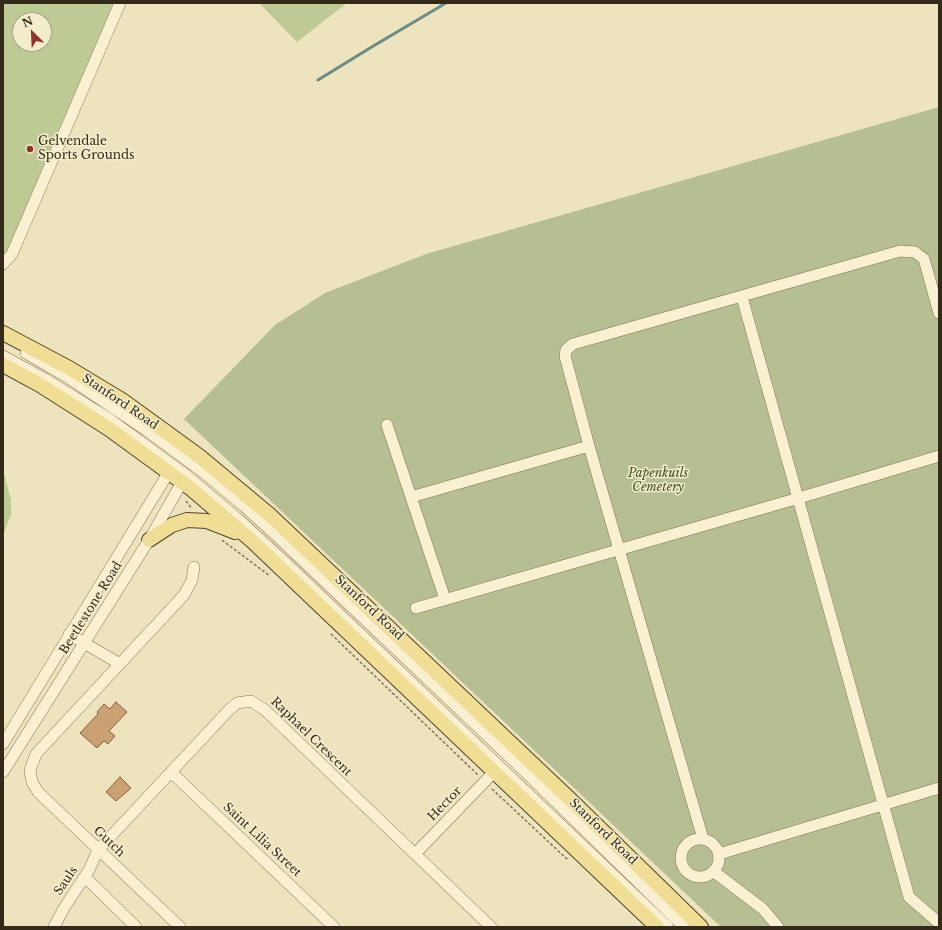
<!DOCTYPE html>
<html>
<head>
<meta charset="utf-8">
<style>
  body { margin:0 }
  #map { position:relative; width:942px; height:930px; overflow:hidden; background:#ede4be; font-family:"Libre Baskerville",serif }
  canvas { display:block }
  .frame { position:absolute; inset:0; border:4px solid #342a1c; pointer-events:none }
  .north { position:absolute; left:12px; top:12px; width:40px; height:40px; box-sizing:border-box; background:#f4edcd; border:1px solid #a79f86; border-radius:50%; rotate:336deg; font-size:11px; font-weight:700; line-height:16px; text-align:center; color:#342a1c }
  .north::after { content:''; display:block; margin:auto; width:14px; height:18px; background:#933228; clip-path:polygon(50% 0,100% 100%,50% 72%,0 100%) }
</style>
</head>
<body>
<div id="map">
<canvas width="942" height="930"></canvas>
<div class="frame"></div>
<div class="north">N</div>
</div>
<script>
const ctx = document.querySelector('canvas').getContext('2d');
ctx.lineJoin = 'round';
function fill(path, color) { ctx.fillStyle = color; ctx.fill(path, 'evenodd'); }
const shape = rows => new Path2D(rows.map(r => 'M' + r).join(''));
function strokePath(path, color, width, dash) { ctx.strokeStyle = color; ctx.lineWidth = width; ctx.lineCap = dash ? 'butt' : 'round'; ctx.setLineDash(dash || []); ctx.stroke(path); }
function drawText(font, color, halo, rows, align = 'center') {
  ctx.font = font + ' "Libre Baskerville",serif'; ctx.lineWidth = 3; ctx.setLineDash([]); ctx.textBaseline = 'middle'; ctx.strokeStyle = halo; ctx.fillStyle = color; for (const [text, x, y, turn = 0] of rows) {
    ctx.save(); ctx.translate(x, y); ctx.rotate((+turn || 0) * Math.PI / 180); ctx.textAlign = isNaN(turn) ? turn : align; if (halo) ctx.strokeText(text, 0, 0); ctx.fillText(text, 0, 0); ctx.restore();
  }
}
fill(shape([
  [3,3,120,3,12,254,3,256],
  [20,20,44,20,44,44,20,44],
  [259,3,347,3,297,42],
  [3,469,11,500,11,515,3,535]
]), '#beca93');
fill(shape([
  [939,107,939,927,721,927,184,419,275,325,325,293,426,254]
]), '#b5bf92');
strokePath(shape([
  [318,80,370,48,446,3]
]), '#698c87', 3);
const building = shape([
  [116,702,127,712,109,731,115,736,108,744,104,741,97,748,80,733,98,714,97,712,104,704,110,709,116,702],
  [120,777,131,788,116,801,106,792,120,777]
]);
fill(building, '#cba174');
strokePath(building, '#83603e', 1);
const minor = shape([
  [3,264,12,254,120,3],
  [742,297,909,897,939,923],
  [26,353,67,377,146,430,203,472,245,507,280,539,516,763,684,927],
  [3,356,45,379,108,418,186,475,238,519,286,563,668,927],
  [387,425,445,599],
  [411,497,589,446],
  [416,608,799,498,939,456],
  [69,634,120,664],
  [3,744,172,467],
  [3,772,149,540,186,475],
  [171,772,334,927],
  [703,839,589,446,565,356,566,350,573,344,900,251,915,252,924,259,939,313],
  '681 858a19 19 0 1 1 38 0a19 19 0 1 1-38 0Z',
  [415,854,494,772],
  [719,854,939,788],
  [713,871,763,909,778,927],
  [85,877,136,927],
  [54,927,64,908,89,870,98,850,229,710,237,703,251,701,265,710,491,927],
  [180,927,38,792,32,782,30,770,36,754,184,595,192,580,194,567]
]);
const major = shape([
  [3,333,69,368,122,400,199,456,271,516,572,801,701,927],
  [3,365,40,385,109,429,190,488,252,541,657,927],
  [149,540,172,525,187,520,207,521,235,532]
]);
strokePath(minor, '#857457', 12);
strokePath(major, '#52422c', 16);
strokePath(shape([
  [186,501,192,509],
  [222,540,270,576],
  [331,634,478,775],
  [492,789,568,860]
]), '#857457', 1.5, [3, 2]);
strokePath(minor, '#f8f0d1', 11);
strokePath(major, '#f1de95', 14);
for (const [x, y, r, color] of [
  [30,149,4,"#933228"]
]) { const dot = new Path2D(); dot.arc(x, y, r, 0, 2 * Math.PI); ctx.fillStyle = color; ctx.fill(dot); strokePath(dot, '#f4edcd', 1.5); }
drawText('12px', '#342a1c', '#f4edcd', [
  ["Gelvendale",38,142],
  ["Sports Grounds",38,156]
], 'left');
drawText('12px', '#342a1c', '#f4edcd', [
  ["Stanford Road",120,402,34],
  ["Beetlestone Road",91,608,-58],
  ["Stanford Road",369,608,43],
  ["Raphael Crescent",311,737,44],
  ["Hector",445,804,-46],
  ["Stanford Road",603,832,44],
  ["Saint Lilia Street",262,840,43],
  ["Gutch",109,842,44],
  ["Sauls",66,881,-56]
]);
drawText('italic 12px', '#405023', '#f4edcd', [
  ["Papenkuils",658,474],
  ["Cemetery",658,488]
]);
</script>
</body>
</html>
